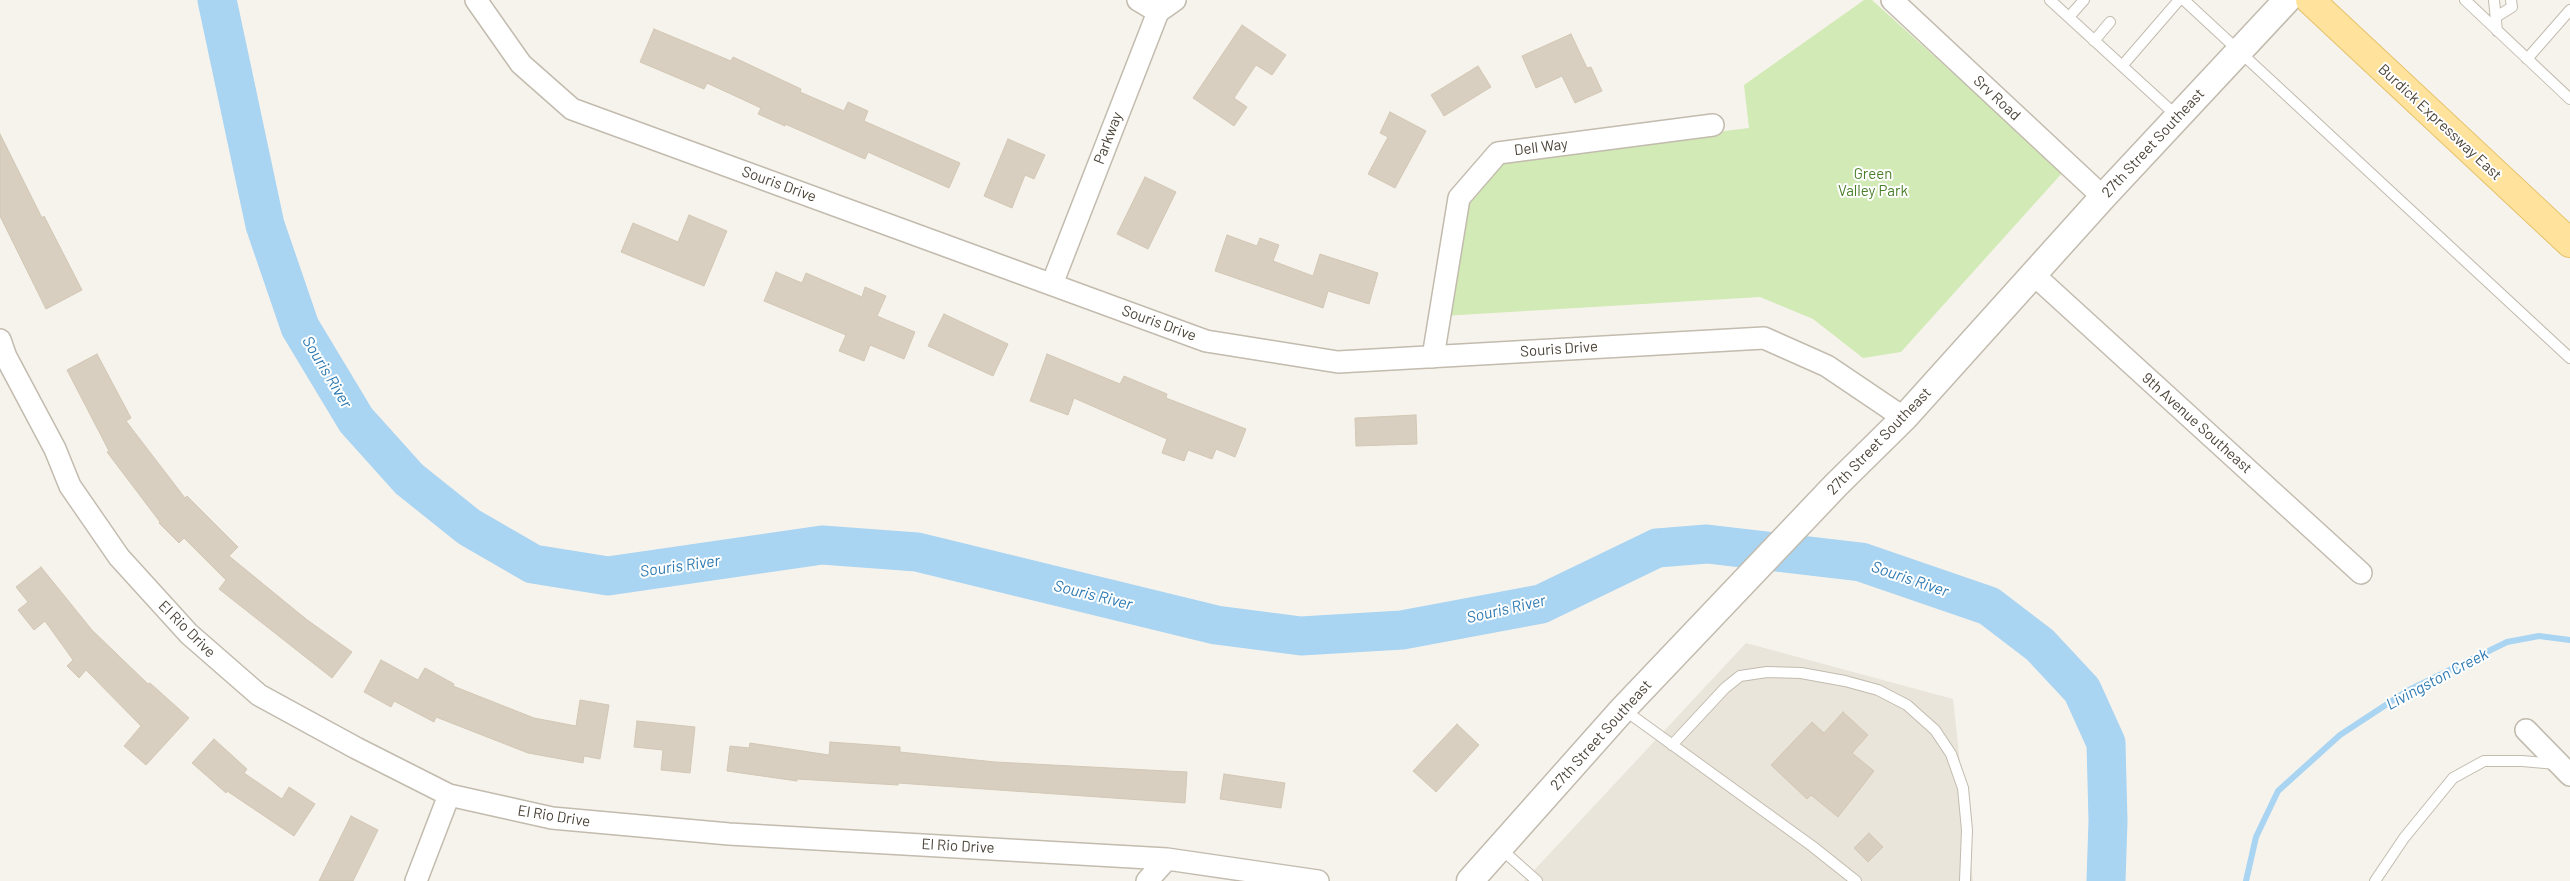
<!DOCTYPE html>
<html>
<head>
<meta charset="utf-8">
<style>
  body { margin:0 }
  canvas { display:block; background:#f6f3ec }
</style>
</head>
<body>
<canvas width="2570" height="881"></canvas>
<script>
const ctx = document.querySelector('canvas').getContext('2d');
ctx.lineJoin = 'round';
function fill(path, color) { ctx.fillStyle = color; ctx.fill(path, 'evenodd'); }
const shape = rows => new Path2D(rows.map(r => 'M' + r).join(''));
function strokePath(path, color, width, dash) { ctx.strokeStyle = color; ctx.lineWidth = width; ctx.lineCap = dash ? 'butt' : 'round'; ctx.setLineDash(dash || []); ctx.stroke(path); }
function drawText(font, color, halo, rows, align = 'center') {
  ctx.font = font + ' Barlow,sans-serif'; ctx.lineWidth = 4; ctx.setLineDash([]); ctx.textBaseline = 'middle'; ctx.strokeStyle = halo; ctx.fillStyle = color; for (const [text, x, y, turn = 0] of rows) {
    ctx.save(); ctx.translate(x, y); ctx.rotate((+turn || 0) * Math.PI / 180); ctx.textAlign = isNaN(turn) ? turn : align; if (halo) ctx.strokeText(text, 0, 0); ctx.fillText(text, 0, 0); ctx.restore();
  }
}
fill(shape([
  [1746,643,1953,699,1973,881,1524,881]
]), '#eae5da');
fill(shape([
  [1864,0,1872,0,2063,172,1901,352,1863,358,1813,319,1760,297,1443,316,1461,202,1500,159,1749,128,1744,85]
]), '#d2eab5');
strokePath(shape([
  [2246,881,2256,837,2278,791,2340,735,2407,691,2507,642,2539,636,2570,640]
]), '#a9d4f2', 6);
strokePath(shape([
  [217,0,265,225,300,327,356,420,409,479,469,527,533,564,608,576,822,545,917,552,1216,625,1301,636,1402,630,1541,604,1657,548,1707,544,1861,562,1989,606,2040,645,2082,690,2106,743,2108,821,2106,881]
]), '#a9d4f2', 39);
const building = shape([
  [1242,25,1286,55,1272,75,1256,65,1234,98,1247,107,1234,126,1193,98,1242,25],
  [654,29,731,61,733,57,801,89,800,92,844,111,848,102,868,111,864,121,960,163,949,188,868,152,865,159,785,124,785,126,758,114,761,108,707,83,704,89,640,62,654,29],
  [1571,34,1587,68,1591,67,1602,91,1575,103,1562,76,1536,88,1522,56,1571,34],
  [1478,66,1491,87,1444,116,1431,95,1478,66],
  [1390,112,1426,131,1395,188,1368,174,1388,137,1380,133,1390,112],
  [0,134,42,218,44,216,82,290,46,309,0,216,0,134],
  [1008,139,1045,155,1034,179,1025,175,1012,208,984,196,1008,139],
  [1145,177,1176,192,1148,249,1117,234,1145,177],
  [689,215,727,231,704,286,621,252,633,223,678,242,689,215],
  [1227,235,1257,246,1260,238,1279,245,1273,261,1313,276,1320,254,1378,273,1369,304,1328,291,1323,308,1215,271,1227,235],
  [776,272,802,283,806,273,862,297,865,287,886,296,877,316,915,332,904,359,870,345,864,361,839,351,846,335,764,301,776,272],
  [944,314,1008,344,993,376,928,346,944,314],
  [97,354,131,418,126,421,185,498,187,496,238,547,229,556,306,619,352,652,332,678,219,589,226,580,184,538,179,543,159,523,160,522,107,452,109,451,67,370,97,354],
  [1047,354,1120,384,1124,376,1167,394,1166,398,1246,429,1235,457,1216,449,1212,459,1188,450,1184,461,1162,453,1167,439,1074,398,1068,415,1030,401,1047,354],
  [1416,415,1417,444,1356,446,1355,418,1416,415],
  [41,567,92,630,148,684,150,683,189,718,146,765,124,746,141,726,86,670,79,678,67,666,73,660,45,621,34,630,18,610,28,602,16,587,41,567],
  [381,660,418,680,425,668,454,684,453,686,534,718,576,726,580,700,609,705,600,759,584,756,583,763,528,753,436,717,434,722,394,701,391,707,364,692,381,660],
  [1843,712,1868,735,1852,753,1874,771,1838,817,1811,795,1807,799,1771,765,1812,722,1824,733,1843,712],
  [637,721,695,727,690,773,661,770,663,750,634,747,637,721],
  [1457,724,1479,745,1436,792,1413,771,1457,724],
  [214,739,247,769,244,773,282,799,289,787,315,804,294,836,227,791,226,793,192,763,214,739],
  [830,742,900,747,900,752,995,762,1187,772,1185,803,898,783,898,785,797,779,797,781,727,771,730,746,749,748,750,743,829,755,830,742],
  [1224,774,1285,783,1281,808,1220,799,1224,774],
  [351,816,378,830,353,881,319,881,351,816],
  [1869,833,1883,847,1868,862,1854,848,1869,833]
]);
fill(building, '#d8cfc1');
strokePath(building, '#d3c7b4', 1);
const service = shape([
  [2050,0,2178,117],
  [2184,0,2570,358],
  [2465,0,2570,99],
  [2494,0,2497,31],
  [2069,17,2084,0],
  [2496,17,2512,7,2511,0],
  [2094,41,2110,22],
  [2527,59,2570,10],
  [2122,66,2179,0],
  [1623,709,1812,846,1856,881],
  [1672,745,1725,688,1740,676,1767,672,1801,673,1845,681,1878,690,1907,705,1935,730,1951,754,1963,788,1967,830,1965,881],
  [1500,848,1537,881],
  [2375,881,2404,838,2453,778,2484,761,2522,761,2556,764]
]);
const minor = shape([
  [476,0,521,64,572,109,1206,341,1338,362,1764,338,1827,366,1904,418],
  [1138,0,1158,12],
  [1892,0,2103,197],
  [2033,274,2361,573],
  [1052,284,1158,12,1175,0],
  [0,340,6,357,55,449,70,486,119,557,189,634,259,695,356,748,449,795,552,818,729,834,1167,859,1318,881],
  [1433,357,1459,198,1498,153,1713,125],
  [2526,730,2570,775],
  [416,881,449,795],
  [1147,881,1167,859]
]);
const tertiary = shape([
  [1470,881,1623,709,1836,485,1904,418,2103,197,2287,0]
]);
const primary = shape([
  [2310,0,2570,243]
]);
strokePath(service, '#c2bbae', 12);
strokePath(minor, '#c2bbae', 24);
strokePath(tertiary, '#c2bbae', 29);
strokePath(primary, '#e6c16a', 30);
strokePath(service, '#fff', 10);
strokePath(minor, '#fff', 21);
strokePath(tertiary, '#fff', 26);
strokePath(primary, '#ffe39c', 28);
drawText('15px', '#4b4439', '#fff', [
  ["Srv Road",1997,98,43],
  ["Burdick Expressway East",2440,122,43],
  ["Parkway",1108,138,-69],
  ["27th Street Southeast",2153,143,-47],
  ["Dell Way",1541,147,-7],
  ["Souris Drive",779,184,20],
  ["Souris Drive",1159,323,20],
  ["Souris Drive",1559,349,-4],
  ["9th Avenue Southeast",2197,423,42],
  ["27th Street Southeast",1879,441,-46],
  ["El Rio Drive",187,629,45],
  ["27th Street Southeast",1601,735,-48],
  ["El Rio Drive",554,816,9],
  ["El Rio Drive",958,846,3]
]);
drawText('15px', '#4a7f2a', '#fff', [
  ["Green",1873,174],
  ["Valley Park",1873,191]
]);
drawText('italic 16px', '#2e7ab2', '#fff', [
  ["Souris River",327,372,59],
  ["Souris River",680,566,-8],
  ["Souris River",1910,579,19],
  ["Souris River",1093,595,14],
  ["Souris River",1506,609,-13],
  ["Livingston Creek",2437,679,-28]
]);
</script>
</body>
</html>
